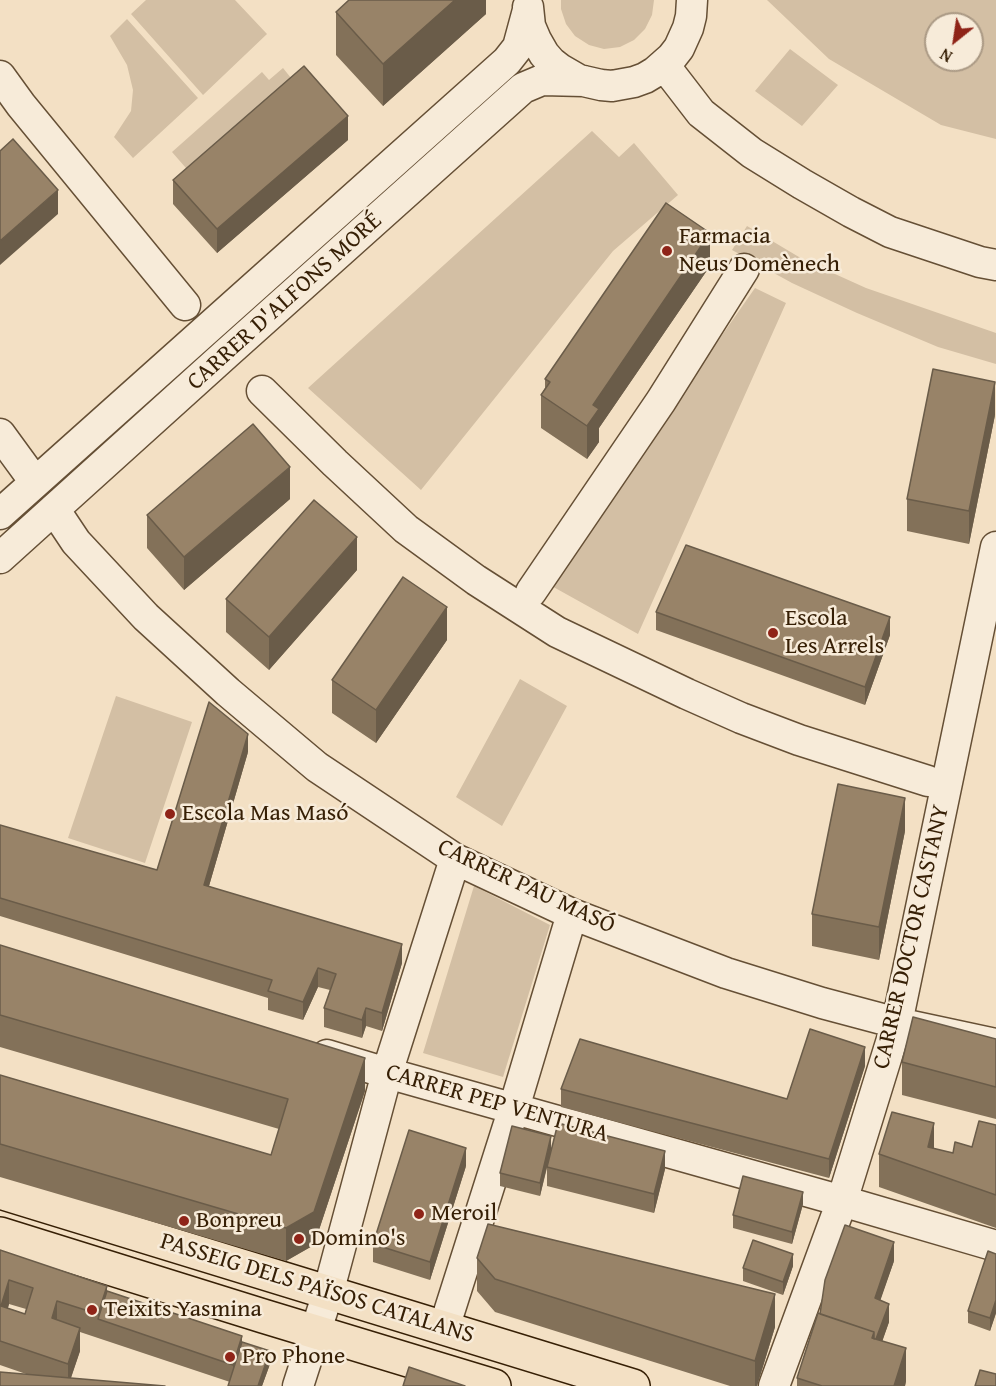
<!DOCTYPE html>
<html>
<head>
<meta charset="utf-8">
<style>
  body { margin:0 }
  #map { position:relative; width:996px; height:1386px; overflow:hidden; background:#f3e0c4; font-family:"Gentium Book Plus",serif }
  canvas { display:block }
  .north { position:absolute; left:924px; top:12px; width:60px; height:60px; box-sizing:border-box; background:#f7ebd9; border:2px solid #aa9984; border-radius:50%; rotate:210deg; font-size:16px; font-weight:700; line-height:24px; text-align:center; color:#361f05 }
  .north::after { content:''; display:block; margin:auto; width:21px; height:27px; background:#8f2418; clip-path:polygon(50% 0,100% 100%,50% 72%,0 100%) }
</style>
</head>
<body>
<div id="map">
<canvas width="996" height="1386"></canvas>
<div class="north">N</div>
</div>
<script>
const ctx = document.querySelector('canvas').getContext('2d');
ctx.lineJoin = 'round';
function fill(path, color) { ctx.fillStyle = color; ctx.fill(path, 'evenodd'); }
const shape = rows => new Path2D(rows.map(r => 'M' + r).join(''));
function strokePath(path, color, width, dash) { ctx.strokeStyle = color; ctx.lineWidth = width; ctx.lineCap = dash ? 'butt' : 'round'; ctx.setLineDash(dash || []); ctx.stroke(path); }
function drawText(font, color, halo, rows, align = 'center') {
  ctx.font = font + ' "Gentium Book Plus",serif'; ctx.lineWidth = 5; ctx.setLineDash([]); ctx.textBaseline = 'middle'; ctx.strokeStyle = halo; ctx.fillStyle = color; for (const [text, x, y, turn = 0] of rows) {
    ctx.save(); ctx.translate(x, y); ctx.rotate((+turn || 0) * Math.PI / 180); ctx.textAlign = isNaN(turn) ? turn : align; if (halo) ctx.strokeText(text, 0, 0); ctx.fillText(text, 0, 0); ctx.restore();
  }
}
fill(shape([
  [146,0,235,0,267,34,203,95,131,14],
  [561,0,654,0,652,15,645,29,634,40,620,47,604,49,589,45,575,36,566,24,561,9],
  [767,0,996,0,996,139,941,125,829,59],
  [936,24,972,24,972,60,936,60],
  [127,19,198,98,133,158,114,137,131,111,133,90,127,65,110,36],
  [790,49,838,85,802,126,755,91],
  [283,68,295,83,192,175,172,152,262,72,269,80],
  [592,131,619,157,634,143,678,195,613,251,421,490,308,388],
  [747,226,804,260,866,288,996,333,996,364,938,347,857,313,792,283,732,250],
  [755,288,786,303,638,634,548,584],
  [520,679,567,706,502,826,456,797],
  [116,696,192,722,145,863,68,838],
  [474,886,550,925,503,1077,423,1053]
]), '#d3bfa4');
const minor = shape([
  [528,7,530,26,536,40,544,54,551,62,560,69,579,80,601,85,612,86,634,82,645,78,655,72,672,57,679,48,688,28,691,16,692,0],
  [664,65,701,113,752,153,802,184,851,212,890,232,980,262,996,265],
  [0,76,21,105,185,305],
  [262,391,335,463,406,529,476,580,557,632,687,694,741,718,799,740,928,781],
  [0,434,35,482],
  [54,509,76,542,146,617,228,692,317,767,455,859,572,914,726,973,822,1003,897,1023,996,1044],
  [0,514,507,61,518,47,528,10],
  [0,558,227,353,523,88,542,80,584,81],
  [531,592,661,401,744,269],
  [327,1055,387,1073,842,1201,996,1246],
  [444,1328,514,1108,572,914],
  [298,1386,328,1293,387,1073,455,859],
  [774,1386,842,1201,897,1023,996,547]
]);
const major = shape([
  [0,1192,633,1386],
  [0,1234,263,1316,494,1386]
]);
strokePath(minor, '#654f35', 33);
strokePath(major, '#361f05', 36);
strokePath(minor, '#f7ebd9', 30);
strokePath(major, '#f3e0c4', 33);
fill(shape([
  [486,0,486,14,383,106,336,55,336,12],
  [348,140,217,253,173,204,173,180],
  [710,266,599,428,599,442,587,459,541,428,541,395,545,388,545,379],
  [995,415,969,544,907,531,907,499],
  [290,499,184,590,147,548,147,515],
  [357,570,269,670,226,632,226,599],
  [656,612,890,635,865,705,656,630],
  [447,640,376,743,332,713,332,680],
  [248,752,209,886,402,963,382,1031,366,1026,362,1038,324,1027,324,1008,330,990,318,987,303,1020,268,1010,268,998,0,916,0,825,157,870],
  [905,831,879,960,812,946,812,914],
  [0,945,365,1091,314,1245,286,1261,0,1177,0,1075,271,1155,279,1129,0,1047],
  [996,1039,996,1119,902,1095,902,1062],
  [865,1066,829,1178,561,1107,561,1089,787,1099],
  [996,1125,996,1228,879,1187,879,1154,953,1153,972,1147],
  [551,1148,665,1169,654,1213,547,1186,547,1168,540,1196,500,1186,500,1173],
  [466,1166,430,1280,373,1262,373,1244],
  [803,1204,792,1244,733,1228,733,1215],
  [0,1250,242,1342,270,1364,262,1386,228,1386,230,1382,80,1332,80,1351,71,1378,29,1375,0,1365],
  [9,1304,26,1309,25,1314,8,1308],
  [996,1254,996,1313,990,1331,968,1323,968,1311],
  [477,1258,775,1327,757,1386,730,1386,495,1312,477,1291],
  [894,1261,880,1300,889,1322,882,1341,906,1381,905,1386,797,1386,797,1378,820,1314],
  [793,1266,783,1295,743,1281,743,1268]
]), '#837159');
fill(shape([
  [455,0,486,0,486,14,383,106,383,64],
  [348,116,348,140,217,253,217,229],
  [58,190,58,214,0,265,0,241],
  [710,233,710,266,599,428,599,442,587,459,587,426,593,405],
  [995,382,995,415,969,544,969,511],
  [290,467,290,499,184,590,184,557],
  [357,537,357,570,269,670,269,637],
  [447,607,447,640,376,743,376,710],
  [890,617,890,635,865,705,865,687],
  [248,734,248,752,204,903,204,885],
  [905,798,905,831,879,960,879,927],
  [402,944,402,963,382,1031,382,1013],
  [318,968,318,987,303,1020,303,1002],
  [366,1008,366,1026,362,1038,362,1020],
  [865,1047,865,1066,829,1178,829,1159],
  [365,1058,365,1091,314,1245,286,1261,286,1228],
  [934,1123,934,1156,928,1147],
  [551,1136,551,1149,540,1196,540,1183],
  [466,1148,466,1166,430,1280,430,1262],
  [665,1151,665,1169,654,1213,654,1194],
  [803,1192,803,1204,792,1244,792,1232],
  [894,1242,894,1261,875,1316,875,1298],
  [793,1254,793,1266,783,1295,783,1282],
  [9,1280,9,1304,1,1330,1,1306],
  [107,1286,107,1309,98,1319,98,1314],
  [775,1294,775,1327,757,1386,755,1386,755,1361],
  [996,1300,996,1313,990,1331,990,1318],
  [57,1301,57,1324,52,1318],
  [889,1304,889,1322,872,1371,872,1338,874,1332],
  [80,1328,80,1351,68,1386,68,1364],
  [242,1336,242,1354,233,1383,233,1365],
  [906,1348,906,1381,905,1386,894,1386],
  [270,1351,270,1364,262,1386,258,1386]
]), '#6a5c49');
const building = shape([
  [349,0,455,0,383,64,336,12,349,0],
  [304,66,348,116,217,229,173,180,304,66],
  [13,139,58,190,0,241,0,151,13,139],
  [666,203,710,233,593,405,599,409,587,426,541,395,550,382,545,379,666,203],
  [933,369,995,382,969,511,907,499,933,369],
  [253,424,290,467,184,557,147,515,253,424],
  [314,500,357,537,269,637,226,599,314,500],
  [686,545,890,617,865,687,656,612,686,545],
  [403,577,447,607,376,710,332,680,403,577],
  [209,702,248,734,204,885,402,944,382,1013,366,1008,362,1020,324,1008,336,974,318,968,303,1002,268,991,272,980,0,898,0,825,157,870,209,702],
  [838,784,905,798,879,927,812,914,838,784],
  [0,945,365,1058,314,1212,286,1228,0,1144,0,1075,271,1155,288,1099,0,1015,0,945],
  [913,1017,996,1039,996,1087,902,1062,913,1017],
  [810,1029,865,1047,829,1159,561,1089,580,1039,787,1099,810,1029],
  [892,1112,934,1123,928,1147,953,1153,955,1142,972,1147,979,1121,996,1125,996,1195,879,1154,892,1112],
  [558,1123,665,1151,654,1194,547,1167,558,1123],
  [512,1126,551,1136,540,1183,500,1173,512,1126],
  [409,1130,466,1148,430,1262,373,1244,409,1130],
  [743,1176,803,1192,792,1232,733,1215,743,1176],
  [488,1224,775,1294,755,1361,495,1279,477,1258,488,1224],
  [845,1225,894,1242,875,1298,889,1304,876,1339,874,1339,874,1332,820,1314,825,1280,845,1225],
  [753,1240,793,1254,783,1282,743,1268,753,1240],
  [0,1250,107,1286,98,1314,57,1301,52,1318,80,1328,68,1364,0,1341,0,1250],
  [9,1280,33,1288,25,1314,1,1306,9,1280],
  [988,1251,996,1254,996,1300,990,1318,968,1311,988,1251],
  [107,1291,242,1336,233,1365,98,1319,107,1291],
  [818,1313,874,1332,872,1338,906,1348,894,1386,822,1386,797,1378,818,1313],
  [242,1342,270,1351,258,1386,228,1386,242,1342],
  [409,1367,465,1386,403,1386,409,1367],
  [980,1370,996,1374,996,1386,975,1386,980,1370],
  [0,1372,165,1386,0,1386,0,1372]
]);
fill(building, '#988368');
strokePath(building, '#6a5c49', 1.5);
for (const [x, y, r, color] of [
  [667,251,6,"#8f2418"],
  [773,633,6,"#8f2418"],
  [170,814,6,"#8f2418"],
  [419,1214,6,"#8f2418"],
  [184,1221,6,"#8f2418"],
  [299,1239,6,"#8f2418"],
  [92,1310,6,"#8f2418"],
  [230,1357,6,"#8f2418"]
]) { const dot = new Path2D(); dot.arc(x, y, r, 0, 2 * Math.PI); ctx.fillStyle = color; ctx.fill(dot); strokePath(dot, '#f7ebd9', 2); }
drawText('24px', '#361f05', '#f7ebd9', [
  ["Farmacia",679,237],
  ["Neus Domènech",679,265],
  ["Escola",785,619],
  ["Les Arrels",785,647],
  ["Escola Mas Masó",182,814],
  ["Meroil",431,1214],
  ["Bonpreu",196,1221],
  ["Domino's",311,1239],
  ["Teixits Yasmina",104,1310],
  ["Pro Phone",242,1357]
], 'left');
drawText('24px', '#361f05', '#f7ebd9', [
  ["CARRER D'ALFONS MORÉ",285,302,-42],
  ["CARRER PAU MASÓ",526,887,25],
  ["CARRER DOCTOR CASTANY",912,937,-77],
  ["CARRER PEP VENTURA",497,1104,16],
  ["PASSEIG DELS PAÏSOS CATALANS",317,1289,17]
]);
</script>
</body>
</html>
